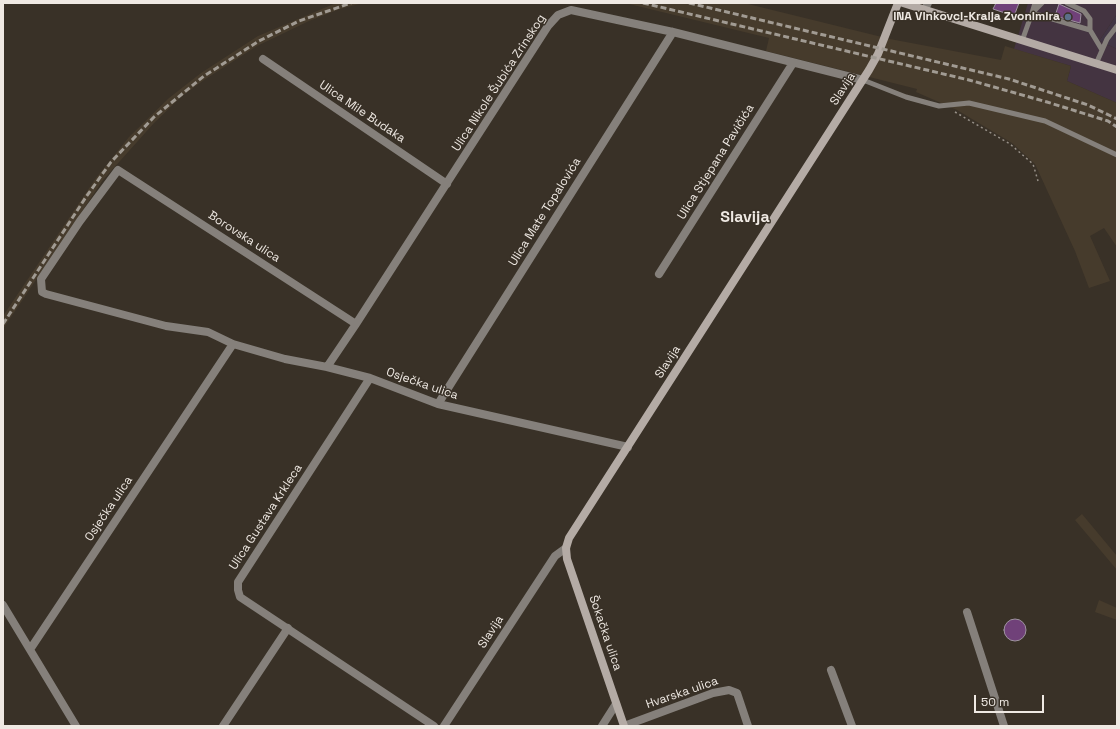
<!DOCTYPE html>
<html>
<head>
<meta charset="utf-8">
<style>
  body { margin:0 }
  #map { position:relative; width:1120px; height:729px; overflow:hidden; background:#393127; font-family:"Space Grotesk",sans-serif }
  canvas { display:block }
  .frame { position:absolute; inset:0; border:4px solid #efe9e3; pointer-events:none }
  .scale { position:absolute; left:974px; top:695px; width:70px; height:18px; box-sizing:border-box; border:2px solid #efe9e3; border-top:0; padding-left:5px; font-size:12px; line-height:14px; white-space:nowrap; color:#efe9e3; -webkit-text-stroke:3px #393127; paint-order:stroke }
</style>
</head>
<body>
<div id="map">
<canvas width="1120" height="729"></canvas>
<div class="frame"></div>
<div class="scale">50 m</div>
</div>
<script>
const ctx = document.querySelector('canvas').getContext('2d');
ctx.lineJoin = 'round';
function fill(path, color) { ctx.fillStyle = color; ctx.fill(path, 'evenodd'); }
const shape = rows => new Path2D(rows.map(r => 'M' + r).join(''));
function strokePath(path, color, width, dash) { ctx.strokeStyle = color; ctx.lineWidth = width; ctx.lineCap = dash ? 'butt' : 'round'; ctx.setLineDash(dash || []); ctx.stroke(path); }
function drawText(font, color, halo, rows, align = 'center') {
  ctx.font = font + ' "Space Grotesk",sans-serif'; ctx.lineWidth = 3; ctx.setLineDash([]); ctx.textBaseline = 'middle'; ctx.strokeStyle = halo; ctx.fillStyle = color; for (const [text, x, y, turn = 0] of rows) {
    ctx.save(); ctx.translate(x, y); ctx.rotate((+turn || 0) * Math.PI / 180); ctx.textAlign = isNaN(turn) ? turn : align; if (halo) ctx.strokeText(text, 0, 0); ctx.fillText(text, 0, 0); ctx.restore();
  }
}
fill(shape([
  [1117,14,1117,49,1099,41]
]), '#413544');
fill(shape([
  [1028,3,1117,3,1117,14,1099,41,1117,49,1117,103,1067,81,1071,66,1014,49]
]), '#443441');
fill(shape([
  [336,3,363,3,340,9,309,21,257,46,204,80,181,97,154,123,103,180,3,329,3,316,96,178,129,137,169,98,201,73,258,36],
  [625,3,744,3,890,39,1001,60,1005,46,1071,66,1067,81,1117,103,1117,247,1104,228,1090,236,1110,281,1089,288,1075,251,1035,164,1012,143,957,110,916,92,917,89,766,51,769,38],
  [1082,514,1117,556,1117,570,1075,520],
  [1099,600,1117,608,1117,620,1095,612]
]), '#463b2c');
const building = shape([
  [996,3,1019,3,1014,16,993,9,996,3],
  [1059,4,1081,14,1080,23,1055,16,1059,4],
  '1004 630a11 11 0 1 1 22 0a11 11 0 1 1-22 0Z'
]);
fill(building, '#704179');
strokePath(building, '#9d939e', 1);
strokePath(shape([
  [955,112,1010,144,1033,164,1038,181]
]), '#989189', 1.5, [2, 3]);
strokePath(shape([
  [1035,3,1032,13,1090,30],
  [1067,3,1084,11,1090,19,1090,30,1102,50],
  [1022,41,1032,13,1042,3],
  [1096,64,1107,39,1117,26],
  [863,80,906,97,939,106,969,103,1045,121,1117,155]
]), '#85807b', 5);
strokePath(shape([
  [925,9,928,3],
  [263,59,447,184],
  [659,274,793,63],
  [356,324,118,170,80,221,41,279,42,292,46,294,166,326,208,332,233,344,285,359,327,367,370,378,438,404,628,447],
  [327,367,356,324,548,26,558,15,571,10,673,32,863,80],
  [370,378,238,582,238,590,240,597,434,726],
  [438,404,673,32],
  [3,605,76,726],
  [967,612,1004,726],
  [31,648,233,344],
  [831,670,852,726],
  [223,726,288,628],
  [444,726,555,556,566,548],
  [602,726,616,704],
  [624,726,713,693,729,690,737,693,748,726]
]), '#85807b', 8);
strokePath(shape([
  [903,3,1117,70],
  [624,726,567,559,566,548,569,538,869,70,878,54,898,3]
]), '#b4aba5', 8);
strokePath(shape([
  [643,3,969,80,1047,102,1108,121,1117,127],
  [689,3,1009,79,1088,105,1117,119],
  [3,324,86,197,111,162,154,117,204,76,259,41,299,21,351,3]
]), '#a19b93', 3, [6, 3]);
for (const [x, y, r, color] of [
  [1068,17,4,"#5c6f8a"]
]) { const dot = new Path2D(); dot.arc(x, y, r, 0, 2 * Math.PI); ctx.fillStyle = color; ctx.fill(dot); strokePath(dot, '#393127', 1.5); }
drawText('bold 12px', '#efe9e3', '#393127', [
  ["INA Vinkovci-Kralja Zvonimira",1060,17]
], 'right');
drawText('12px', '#efe9e3', '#393127', [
  ["Ulica Nikole Šubića Zrinskog",499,83,-57],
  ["Slavija",843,89,-57],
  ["Ulica Mile Budaka",362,112,34],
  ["Ulica Stjepana Pavičića",716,162,-58],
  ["Ulica Mate Topalovića",545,212,-58],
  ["Borovska ulica",244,237,33],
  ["Slavija",668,362,-57],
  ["Osječka ulica",422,384,19],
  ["Osječka ulica",109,509,-56],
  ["Ulica Gustava Krkleca",266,517,-57],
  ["Slavija",491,632,-57],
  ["Šokačka ulica",605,633,71],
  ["Hvarska ulica",682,693,-19]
]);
drawText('bold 16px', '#efe9e3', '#393127', [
  ["Slavija",745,218]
]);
</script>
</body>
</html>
